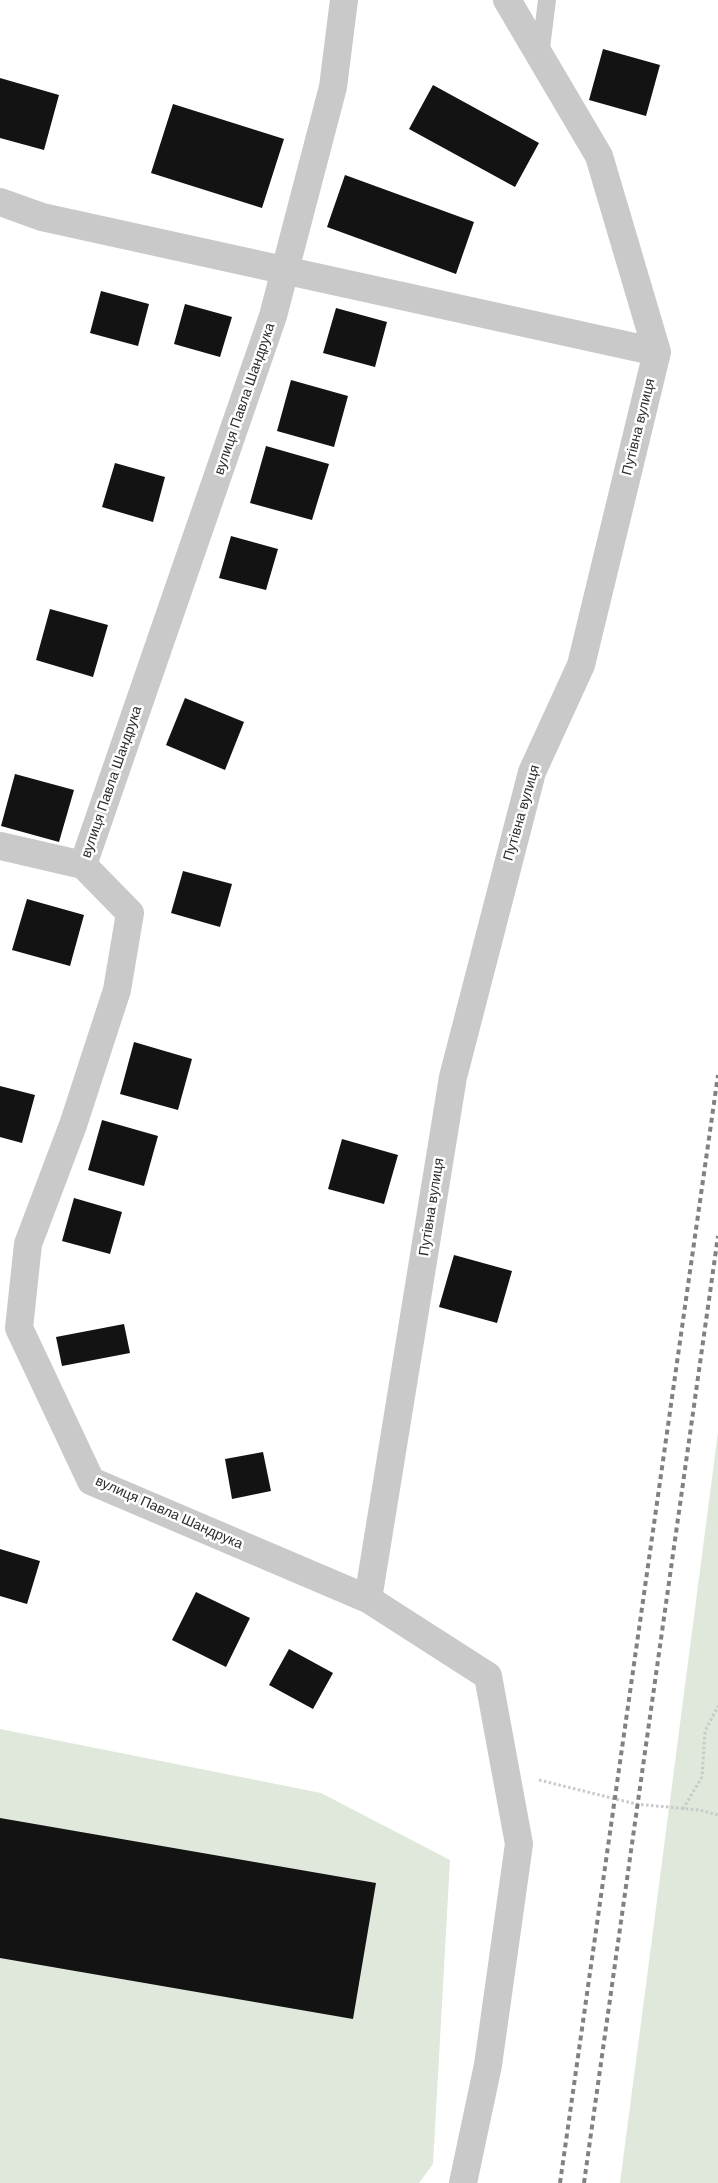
<!DOCTYPE html>
<html>
<head>
<meta charset="utf-8">
<style>
  body { margin:0 }
  canvas { display:block; background:#fff }
</style>
</head>
<body>
<canvas width="718" height="2183"></canvas>
<script>
const ctx = document.querySelector('canvas').getContext('2d');
ctx.lineJoin = 'round';
function fill(path, color) { ctx.fillStyle = color; ctx.fill(path, 'evenodd'); }
const shape = rows => new Path2D(rows.map(r => 'M' + r).join(''));
function strokePath(path, color, width, dash) { ctx.strokeStyle = color; ctx.lineWidth = width; ctx.lineCap = dash ? 'butt' : 'round'; ctx.setLineDash(dash || []); ctx.stroke(path); }
function drawText(font, color, halo, rows, align = 'center') {
  ctx.font = font + ' Helvetica,sans-serif'; ctx.lineWidth = 5; ctx.setLineDash([]); ctx.textBaseline = 'middle'; ctx.strokeStyle = halo; ctx.fillStyle = color; for (const [text, x, y, turn = 0] of rows) {
    ctx.save(); ctx.translate(x, y); ctx.rotate((+turn || 0) * Math.PI / 180); ctx.textAlign = isNaN(turn) ? turn : align; if (halo) ctx.strokeText(text, 0, 0); ctx.fillText(text, 0, 0); ctx.restore();
  }
}
fill(shape([
  [718,1432,718,2183,620,2183,659,1885],
  [0,1729,321,1793,450,1860,433,2164,419,2183,0,2183]
]), '#dfe8da');
fill(shape([
  [603,49,660,65,646,116,589,100],
  [0,78,59,95,44,150,0,138],
  [433,85,539,143,515,187,409,129],
  [173,104,284,139,262,208,151,173],
  [345,175,474,222,456,274,327,227],
  [101,291,149,304,138,346,90,333],
  [185,304,232,317,220,357,174,344],
  [336,308,387,322,375,367,323,353],
  [291,380,348,396,334,447,277,431],
  [266,446,329,464,312,520,250,503],
  [115,463,165,477,153,522,102,507],
  [231,536,278,549,266,590,219,578],
  [50,609,108,625,93,677,36,660],
  [185,698,244,722,225,770,166,745],
  [15,774,74,790,59,842,1,826],
  [183,871,232,884,220,927,171,913],
  [27,899,84,915,70,966,12,950],
  [134,1042,192,1059,178,1110,120,1094],
  [0,1086,35,1095,22,1143,0,1137],
  [102,1120,158,1136,144,1186,88,1170],
  [342,1139,398,1155,384,1204,328,1189],
  [74,1198,122,1212,110,1254,62,1241],
  [454,1255,512,1271,497,1323,439,1307],
  [124,1324,130,1353,62,1366,56,1337],
  [263,1452,271,1491,232,1499,225,1459],
  [0,1549,40,1561,27,1604,0,1596],
  [196,1592,250,1618,226,1667,172,1640],
  [289,1649,333,1673,313,1709,269,1685],
  [0,1818,376,1883,353,2019,0,1958]
]), '#131313');
strokePath(shape([
  [539,1780,636,1804,699,1810,718,1815],
  [683,1809,702,1777,705,1731,718,1706]
]), '#c9c9c9', 3, [2.5, 2.5]);
strokePath(shape([
  [540,56,547,0]
]), '#c9c9c9', 18);
strokePath(shape([
  [344,0,333,87,273,316,83,865,130,913,117,990,73,1125,28,1244,19,1328,91,1481,368,1599,488,1676,519,1844,488,2065,463,2183],
  [0,202,42,217,657,352],
  [0,846,83,865],
  [368,1599,453,1077,532,772,581,665,657,352,599,156,507,0]
]), '#c9c9c9', 28);
strokePath(shape([
  [560,2183,718,1075],
  [584,2183,718,1236]
]), '#818181', 4, [5, 4]);
drawText('14px', '#2c2c2c', '#fff', [
  ["вулиця Павла Шандрука",245,399,-71],
  ["Путівна вулиця",639,427,-76],
  ["вулиця Павла Шандрука",112,782,-71],
  ["Путівна вулиця",522,813,-74],
  ["Путівна вулиця",432,1207,-81],
  ["вулиця Павла Шандрука",169,1513,24]
]);
</script>
</body>
</html>
